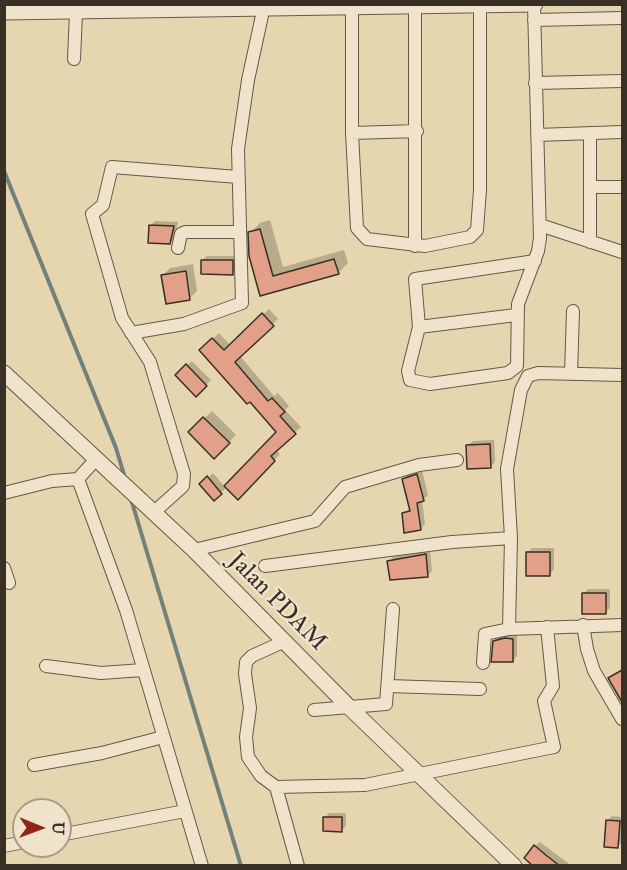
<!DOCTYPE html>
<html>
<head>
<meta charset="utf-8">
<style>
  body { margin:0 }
  #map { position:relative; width:627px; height:870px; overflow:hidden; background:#e6d6af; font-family:"IM FELL Great Primer",serif }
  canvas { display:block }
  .frame { position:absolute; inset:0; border:6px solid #382f25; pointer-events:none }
  .north { position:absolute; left:12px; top:798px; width:60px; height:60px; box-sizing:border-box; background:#efe4cb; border:2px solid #a69c89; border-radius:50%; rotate:91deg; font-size:16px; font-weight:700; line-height:24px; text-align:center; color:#382f25 }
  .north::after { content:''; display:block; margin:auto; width:21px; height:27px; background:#8f2418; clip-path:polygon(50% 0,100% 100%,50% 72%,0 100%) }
</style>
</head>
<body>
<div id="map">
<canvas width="627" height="870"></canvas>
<div class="frame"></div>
<div class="north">U</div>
</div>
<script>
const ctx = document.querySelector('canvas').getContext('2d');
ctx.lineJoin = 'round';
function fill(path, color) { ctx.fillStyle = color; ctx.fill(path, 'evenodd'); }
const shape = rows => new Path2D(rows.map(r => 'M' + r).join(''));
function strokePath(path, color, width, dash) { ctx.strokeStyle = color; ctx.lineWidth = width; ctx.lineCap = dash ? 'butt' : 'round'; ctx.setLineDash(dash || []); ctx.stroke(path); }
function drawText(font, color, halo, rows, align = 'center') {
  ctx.font = font + ' "IM FELL Great Primer",serif'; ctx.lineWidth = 4.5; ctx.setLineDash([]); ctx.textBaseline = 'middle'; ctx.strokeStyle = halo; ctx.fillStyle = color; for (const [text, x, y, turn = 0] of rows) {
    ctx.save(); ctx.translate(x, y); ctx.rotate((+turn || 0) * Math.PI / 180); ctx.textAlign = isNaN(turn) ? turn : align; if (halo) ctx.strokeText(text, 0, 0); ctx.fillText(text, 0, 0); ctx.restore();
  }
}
fill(shape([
  [270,220,283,267,344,250,348,263,338,273,261,294,250,233,260,223],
  [155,221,178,222,175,238,170,243,151,225],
  [207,256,237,256,237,268,232,273,202,260],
  [193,264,197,291,190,298,163,275,170,268],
  [269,309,278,319,240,356,274,396,278,393,289,406,285,410,301,427,276,450,280,454,238,498,227,487,214,499,201,484,213,473,225,487,278,432,201,350,219,333,230,345],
  [192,361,211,380,196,395,177,375],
  [212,411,236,435,214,457,190,432],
  [494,440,495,462,490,467,468,445,473,441],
  [422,470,428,495,422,501,425,524,421,529,403,513,411,508,404,479,408,474],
  [532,548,554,548,554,569,550,574,527,553],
  [430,550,432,571,428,575,389,562,393,557],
  [588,589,610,589,610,608,605,612,583,594],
  [517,635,517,656,512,661,494,641,499,637],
  [329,813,346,813,346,826,342,830,325,818],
  [612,816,622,817,622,842,617,847,607,821],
  [540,842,572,866,536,866,535,846]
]), '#0003');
strokePath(shape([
  [4,171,116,448,125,478],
  [131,499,241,866]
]), '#72817a', 4);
const building = shape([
  [149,225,174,226,170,244,148,243,149,225],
  [260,229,273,276,334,259,339,274,260,296,249,256,248,232,260,229],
  [201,260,233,260,233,275,201,274,201,260],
  [186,271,190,300,166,304,161,275,186,271],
  [262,313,274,326,235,362,268,401,272,398,285,412,280,416,296,434,271,456,275,461,238,500,224,486,276,432,250,402,247,404,199,350,212,338,224,350,262,313],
  [186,364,207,386,196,397,175,375,186,364],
  [203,417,230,443,214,459,188,432,203,417],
  [490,444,491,468,467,469,466,445,490,444],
  [417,474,424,501,417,503,421,530,404,533,402,513,410,511,402,479,417,474],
  [207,476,222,494,214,501,199,484,207,476],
  [526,552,550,552,550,576,526,576,526,552],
  [426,554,428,577,390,580,387,561,426,554],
  [582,593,606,593,606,614,582,614,582,593],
  [505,638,513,639,513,662,491,662,493,641,505,638],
  [622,670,622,702,608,678,622,670],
  [323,817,342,817,342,832,323,831,323,817],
  [606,820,620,821,618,848,604,847,606,820],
  [534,845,547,856,560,866,533,866,524,858,534,845]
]);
fill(building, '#e3a089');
strokePath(building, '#382f25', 1.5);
const minor = shape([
  [352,4,352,133,357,228,367,239,425,246,470,237,477,230,480,190,480,6],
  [534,5,540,238,538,251,518,304,517,366,508,373,430,384,410,380,408,371,419,327,415,279,535,261],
  [415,7,415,246],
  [534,20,622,18],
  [74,59,76,13],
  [535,83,622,81],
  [352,133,417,131],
  [590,133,590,242],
  [537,135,622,132],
  [590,187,622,187],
  [540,225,622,252],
  [178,248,181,234,185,232,239,232],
  [419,327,516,315],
  [131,333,184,324,242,303,238,149,248,80,263,11],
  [571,374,573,311],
  [622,375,538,373,528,376,521,390,507,469,511,538,509,629,622,625],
  [96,459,78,479,126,610,202,866],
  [4,493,52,481,78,479],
  [153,513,183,486,184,474,150,362,122,318,92,214,103,205,112,167,238,177],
  [194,550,315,521,345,487,419,465,457,460],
  [265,566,452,542,511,538],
  [4,568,9,583],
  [583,625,587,649,594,671,622,719],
  [483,663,485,634,509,629],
  [46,666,101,673,143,670],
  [388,686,480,689],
  [314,710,386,704,393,609],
  [34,765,102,753,163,737],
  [276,787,261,776,248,757,246,737,250,708,245,674,246,662,252,656,285,641],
  [60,835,185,811],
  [4,846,24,842],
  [298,866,276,787,365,785,554,747,544,701,553,686,547,627]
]);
const tertiary = shape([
  [4,12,535,4],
  [4,373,194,550,349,707,514,866]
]);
strokePath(minor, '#645948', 14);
strokePath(tertiary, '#645948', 17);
strokePath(minor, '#efe4cb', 12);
strokePath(tertiary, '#efe4cb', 15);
drawText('24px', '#382f25', '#efe4cb', [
  ["Jalan PDAM",277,602,45]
]);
</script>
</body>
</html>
